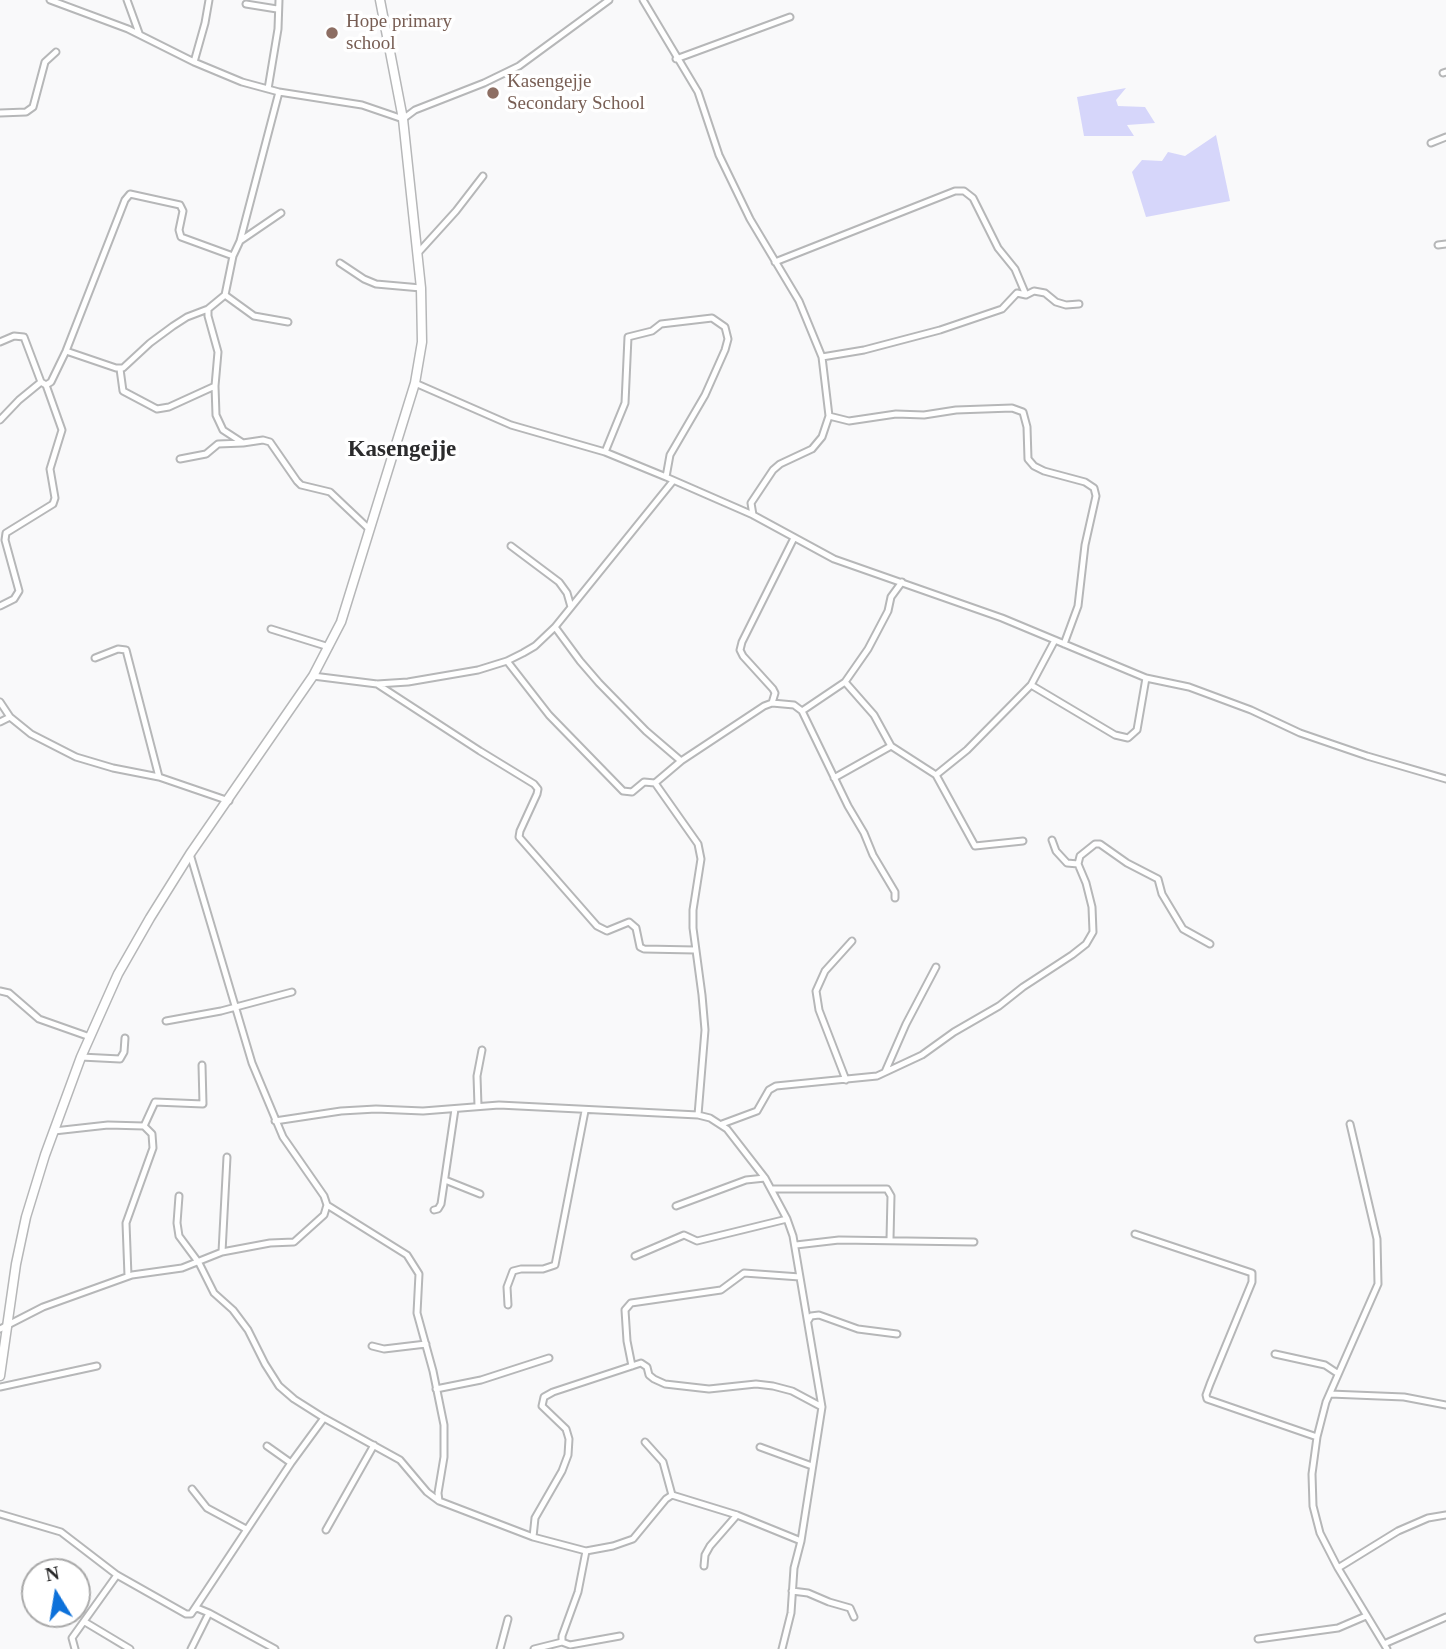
<!DOCTYPE html>
<html>
<head>
<meta charset="utf-8">
<style>
  body { margin:0 }
  #map { position:relative; width:1446px; height:1649px; overflow:hidden; background:#f9f9fa; font-family:Georgia,serif }
  canvas { display:block }
  .north { position:absolute; left:21px; top:1558px; width:70px; height:70px; box-sizing:border-box; background:#fff; border:2px solid #a9a9a9; border-radius:50%; rotate:349deg; font-size:19px; font-weight:700; line-height:28px; text-align:center; color:#272728 }
  .north::after { content:''; display:block; margin:auto; width:24px; height:32px; background:#0d71da; clip-path:polygon(50% 0,100% 100%,50% 72%,0 100%) }
</style>
</head>
<body>
<div id="map">
<canvas width="1446" height="1649"></canvas>
<div class="north">N</div>
</div>
<script>
const ctx = document.querySelector('canvas').getContext('2d');
ctx.lineJoin = 'round';
function fill(path, color) { ctx.fillStyle = color; ctx.fill(path, 'evenodd'); }
const shape = rows => new Path2D(rows.map(r => 'M' + r).join(''));
function strokePath(path, color, width, dash) { ctx.strokeStyle = color; ctx.lineWidth = width; ctx.lineCap = dash ? 'butt' : 'round'; ctx.setLineDash(dash || []); ctx.stroke(path); }
function drawText(font, color, halo, rows, align = 'center') {
  ctx.font = font + ' Georgia,serif'; ctx.lineWidth = 7; ctx.setLineDash([]); ctx.textBaseline = 'middle'; ctx.strokeStyle = halo; ctx.fillStyle = color; for (const [text, x, y, turn = 0] of rows) {
    ctx.save(); ctx.translate(x, y); ctx.rotate((+turn || 0) * Math.PI / 180); ctx.textAlign = isNaN(turn) ? turn : align; if (halo) ctx.strokeText(text, 0, 0); ctx.fillText(text, 0, 0); ctx.restore();
  }
}
fill(shape([
  [1126,88,1116,100,1118,106,1145,107,1155,123,1127,125,1134,136,1084,136,1077,97],
  [1216,135,1230,201,1146,217,1132,172,1142,160,1162,161,1168,152,1185,156]
]), '#d6d6fa');
const street = shape([
  [50,0,128,29,194,62,242,82,279,92,362,105,403,119,415,110,484,83,519,66,609,0],
  [127,0,139,33],
  [643,0,698,92,719,155,750,219,799,301,822,357,829,416,822,437,812,449,780,464,773,470,751,503,753,515],
  [246,4,277,9],
  [676,59,790,17],
  [194,62,205,23,209,0],
  [1443,73,1446,72],
  [268,89,278,29,279,0],
  [279,92,240,241,233,256,225,295,208,309,208,316,218,352,215,386,216,415,223,430,243,443,263,440,270,442,297,481,301,485,330,492,368,528],
  [0,113,26,112,33,107,45,62,56,52],
  [1431,143,1446,137],
  [240,241,281,213],
  [1438,245,1446,244],
  [417,254,456,211,483,176],
  [775,262,955,191,964,191,973,198,998,248,1015,269,1026,295],
  [340,263,364,279,376,284,421,288],
  [225,295,254,316,288,322],
  [0,342,14,336,24,337,41,382,46,385,51,382,66,351,125,200,130,194,180,205,183,211,179,230,181,237,233,256],
  [66,351,116,368,123,368,150,343,173,326,187,317,208,309],
  [822,357,864,350,940,330,1002,309,1017,293,1026,295,1034,291,1045,293,1056,302,1066,305,1079,304],
  [120,369,123,391,157,409,169,407,215,386],
  [415,383,511,425,605,452,666,477,753,515,834,559,1002,618,1146,678,1189,687,1251,710,1300,733,1367,756,1446,779],
  [829,416,849,421,896,414,924,415,956,410,1012,408,1023,412,1027,427,1028,459,1034,466,1044,471,1085,482,1094,488,1096,496,1085,545,1078,606,1064,644],
  [0,420,19,400,41,382],
  [605,452,625,403,628,337,652,331,661,324,712,318,725,327,728,339,725,350,705,395,670,455,666,477],
  [180,459,206,454,218,444,243,443],
  [511,546,559,582,567,593,571,607],
  [0,606,14,599,19,591,5,540,6,533,53,504,55,498,50,469,62,430,46,385],
  [555,627,580,661,599,683,646,731,681,761],
  [271,629,329,647],
  [95,658,118,649,126,650,159,777],
  [507,661,549,715,623,791,632,792,644,782,655,783,698,844,701,859,693,910,693,928,702,995,705,1030,698,1115],
  [313,676,377,684,408,682,478,670,507,661,523,653,535,646,555,627,673,481],
  [845,682,874,715,891,746,936,775,975,846,1023,841],
  [377,684,480,751,534,784,538,789,537,794,520,831,519,837,597,926,607,931,629,922,636,928,640,947,644,949,695,950],
  [1031,685,1115,735,1128,738,1137,730,1146,678],
  [0,702,10,717,31,734,76,757,113,768,159,777,229,801],
  [772,703,775,693,773,689,743,656,740,650,742,642,794,538],
  [802,711,845,682,868,649,888,611,891,597,902,582],
  [0,722,10,717],
  [936,775,967,750,1031,685,1055,640],
  [834,778,891,746],
  [655,783,681,761,764,706,772,703,794,705,802,711,848,806,864,833,873,855,895,892,895,898],
  [1052,840,1056,851,1067,863,1078,864],
  [0,991,9,993,39,1019,90,1037],
  [166,1021,221,1011,292,992],
  [81,1057,120,1059,124,1052,125,1038],
  [885,1072,906,1024,936,967],
  [846,1080,819,1010,816,991,825,971,852,941],
  [478,1106,477,1076,482,1050],
  [275,1121,341,1111,376,1109,423,1111,499,1105,698,1115,710,1118,727,1129,765,1178,787,1219,793,1236,822,1407,801,1541,794,1568,791,1613,782,1649],
  [722,1124,757,1111,769,1090,776,1086,877,1076,922,1055,954,1032,999,1006,1023,987,1072,955,1086,944,1093,932,1092,907,1086,883,1078,864,1080,856,1095,844,1100,844,1127,863,1158,879,1162,894,1183,929,1210,944],
  [1350,1124,1377,1239,1378,1284,1326,1402,1317,1437,1312,1474,1313,1506,1320,1533,1338,1568,1387,1649],
  [144,1126,155,1102,203,1104,202,1065],
  [54,1131,108,1125,144,1126,152,1134,153,1148,126,1223,128,1276],
  [445,1180,480,1194],
  [772,1189,887,1189,891,1196,890,1239],
  [179,1196,177,1223,179,1236,199,1263,214,1293,233,1310,248,1330,265,1364,279,1386,294,1399,324,1418,400,1460,427,1492,439,1501,533,1537,586,1551,613,1546,633,1539,666,1499,672,1495,737,1515,801,1541],
  [327,1205,407,1255,419,1274,417,1313,433,1371,444,1425,444,1457,438,1493,439,1501],
  [676,1206,746,1180,765,1178],
  [434,1210,438,1209,441,1204,455,1109],
  [1135,1234,1252,1273,1252,1282,1210,1384,1206,1395,1207,1399,1317,1437],
  [796,1245,839,1240,974,1242],
  [222,1252,227,1157],
  [635,1256,684,1235,697,1241,787,1219],
  [508,1305,507,1287,513,1271,521,1269,543,1269,555,1265,585,1111],
  [808,1321,811,1316,819,1315,858,1329,897,1334],
  [0,1329,43,1307,132,1275,182,1268,222,1252,270,1243,294,1242,324,1215,327,1205,324,1196,283,1137,252,1063,190,854],
  [372,1346,384,1349,426,1344],
  [1275,1354,1325,1365,1337,1373],
  [632,1366,627,1341,625,1310,631,1303,721,1290,744,1273,800,1277],
  [0,1387,97,1366],
  [436,1389,481,1380,549,1358],
  [1330,1394,1404,1397,1446,1405],
  [645,1442,663,1462,672,1495],
  [267,1446,291,1463],
  [760,1447,812,1466],
  [192,1489,207,1508,246,1529],
  [0,1514,61,1532,117,1575,186,1614,191,1614,291,1463,324,1418],
  [326,1530,374,1445],
  [533,1537,535,1518,562,1471,568,1455,569,1439,566,1429,542,1406,544,1397,553,1392,641,1363,647,1367,649,1375,654,1379,665,1384,709,1389,756,1384,773,1386,792,1391,822,1407],
  [586,1551,578,1592,562,1636,562,1642,570,1645,620,1636],
  [704,1566,705,1555,710,1546,737,1515],
  [1338,1568,1398,1531,1428,1518,1446,1515],
  [792,1591,808,1593,829,1602,850,1608,854,1617],
  [194,1610,197,1608,209,1613,275,1649],
  [85,1622,130,1649],
  [1258,1639,1338,1628,1366,1616],
  [1384,1644,1446,1617],
  [75,1649,72,1638,117,1575],
  [191,1649,209,1613],
  [500,1649,508,1619],
  [534,1649,562,1642]
]);
const secondary = shape([
  [0,1376,16,1264,26,1217,45,1155,81,1057,118,974,150,918,190,854,313,676,341,622,415,383,422,342,421,288,403,119,380,0]
]);
strokePath(street, '#b6b7b8', 9);
strokePath(secondary, '#b6b7b8', 11);
strokePath(street, '#fff', 5);
strokePath(secondary, '#fff', 8);
for (const [x, y, r, color] of [
  [332,33,7,"#8d6e63"],
  [493,93,7,"#8d6e63"]
]) { const dot = new Path2D(); dot.arc(x, y, r, 0, 2 * Math.PI); ctx.fillStyle = color; ctx.fill(dot); strokePath(dot, '#fff', 2.5); }
drawText('19px', '#785e54', '#fff', [
  ["Hope primary",346,22],
  ["school",346,44],
  ["Kasengejje",507,82],
  ["Secondary School",507,104]
], 'left');
drawText('bold 23px', '#2b2b2c', '#fff', [
  ["Kasengejje",402,450]
]);
</script>
</body>
</html>
